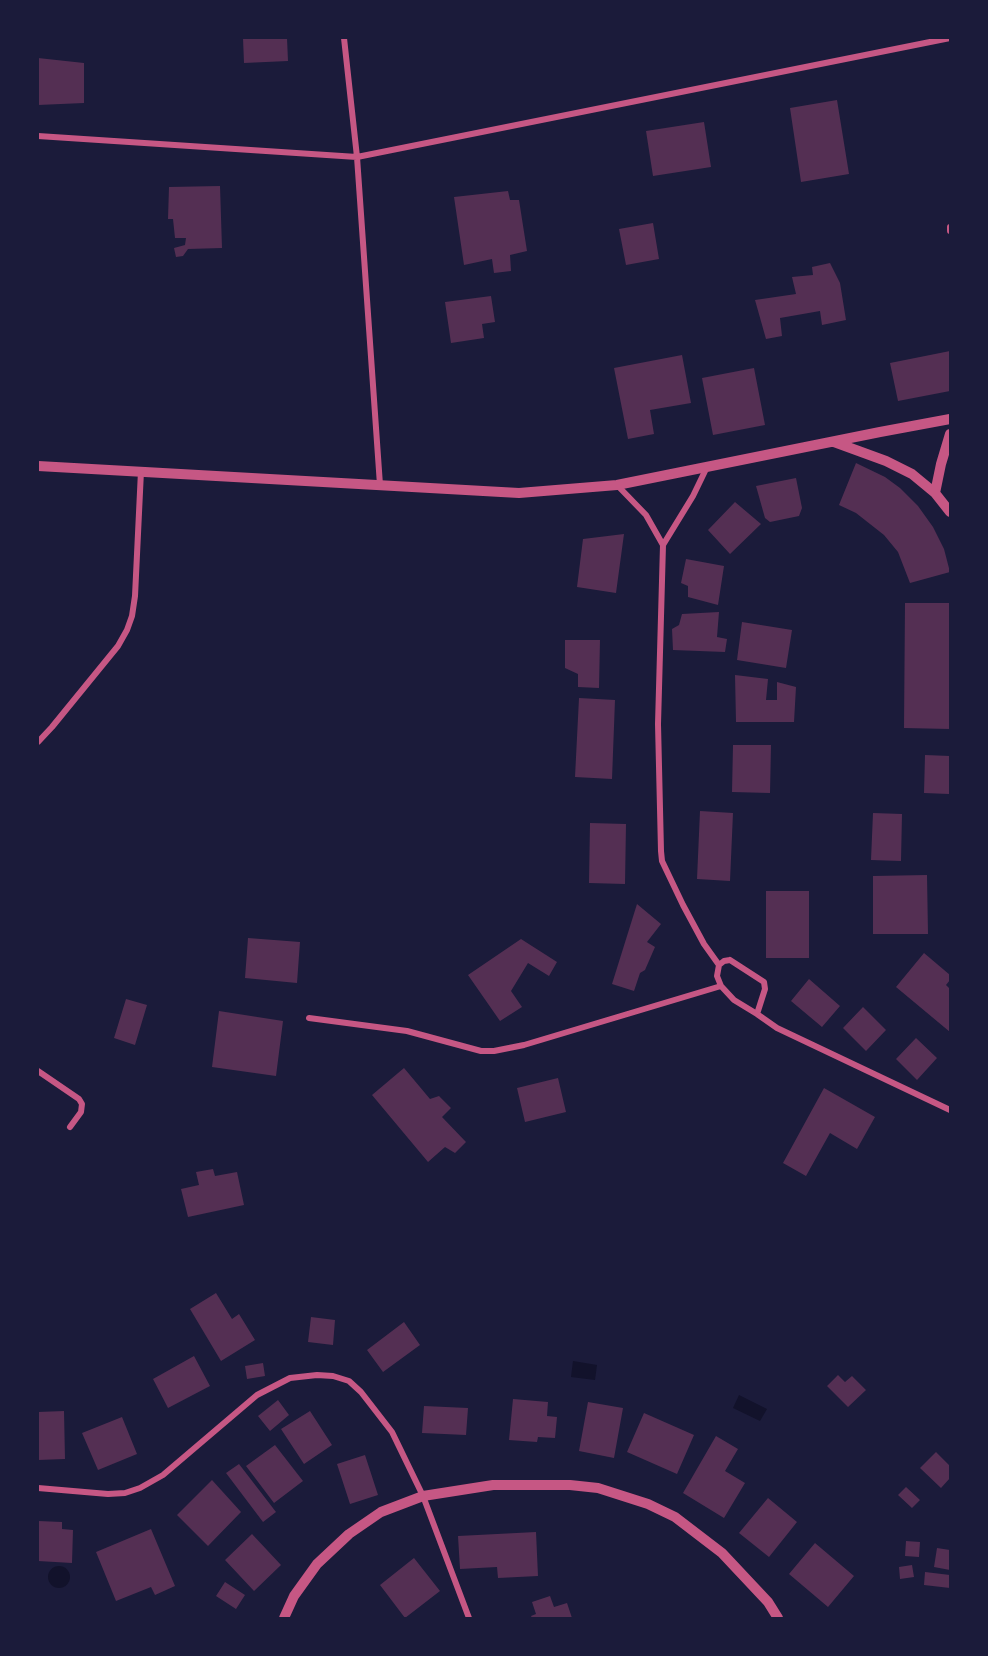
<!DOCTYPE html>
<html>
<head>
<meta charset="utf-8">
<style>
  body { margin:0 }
  #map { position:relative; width:988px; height:1656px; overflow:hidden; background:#1b1b3a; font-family:"IBM Plex Serif",serif }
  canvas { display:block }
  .frame { position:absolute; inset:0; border:39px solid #1b1b3a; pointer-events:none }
</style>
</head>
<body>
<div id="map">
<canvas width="988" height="1656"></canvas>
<div class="frame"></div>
</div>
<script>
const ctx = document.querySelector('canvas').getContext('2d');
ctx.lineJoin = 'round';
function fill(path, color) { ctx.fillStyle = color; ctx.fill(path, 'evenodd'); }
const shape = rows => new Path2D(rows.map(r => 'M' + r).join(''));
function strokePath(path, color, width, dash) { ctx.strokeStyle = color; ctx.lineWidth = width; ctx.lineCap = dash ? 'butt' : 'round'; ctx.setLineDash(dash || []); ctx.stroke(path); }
fill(shape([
  [573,1361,597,1365,595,1380,571,1377],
  [739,1395,767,1409,760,1421,733,1408],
  '48 1577a11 11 0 1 1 22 0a11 11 0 1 1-22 0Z'
]), '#12122b');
fill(shape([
  [243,38,287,38,288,61,244,63],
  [38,58,84,63,84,103,38,105],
  [837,100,849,174,801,182,790,108],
  [704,122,711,167,653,176,646,131],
  [220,186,222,248,188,249,183,256,176,257,174,248,185,245,186,238,175,238,173,219,168,219,169,187],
  [508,191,510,200,519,200,527,251,510,255,511,271,494,273,492,259,464,265,454,197],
  [653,223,659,259,626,265,619,229],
  [830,263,840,283,846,320,822,325,820,311,780,318,782,336,766,339,755,300,796,294,792,277,813,275,812,267],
  [491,296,495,322,482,324,484,338,451,343,445,302],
  [950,351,950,391,898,401,890,363],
  [682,355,691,403,650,410,654,434,628,439,614,368],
  [754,368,765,425,713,435,702,378],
  [856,463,885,477,900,488,918,506,933,527,944,549,950,572,910,583,898,552,884,535,856,513,839,505],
  [796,478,802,508,799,516,770,522,765,518,756,486],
  [735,502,761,524,730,554,708,530],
  [624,534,616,593,577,587,583,539],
  [686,559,724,566,718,605,688,597,688,586,681,583],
  [905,603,950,603,950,729,904,728],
  [719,612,717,637,727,639,725,652,673,650,672,629,679,625,682,614],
  [742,622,792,630,786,668,737,660],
  [565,640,600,640,599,688,578,687,578,674,565,668],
  [735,675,768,679,766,700,777,700,777,682,796,687,794,722,736,722],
  [579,698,615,700,612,779,575,777],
  [733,745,771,745,770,793,732,792],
  [925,755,950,756,949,794,924,793],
  [700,811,733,813,730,881,697,879],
  [873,813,902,814,901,861,871,860],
  [590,823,626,824,625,884,589,883],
  [927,875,928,934,873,934,873,876],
  [766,891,809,891,809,958,766,958],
  [637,904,661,924,647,942,655,947,645,970,640,973,634,991,612,984],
  [248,938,300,942,297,983,245,978],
  [521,939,557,962,549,976,528,963,511,991,522,1007,500,1021,468,975],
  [924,953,950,975,950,980,946,985,950,989,950,1032,896,987],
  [809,979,840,1006,822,1027,791,1001],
  [126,999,147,1005,135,1045,114,1038],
  [863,1007,886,1030,866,1051,843,1028],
  [219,1011,283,1021,276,1076,212,1067],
  [916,1038,937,1058,917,1080,896,1059],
  [404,1068,430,1099,439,1096,451,1108,442,1117,466,1142,455,1153,445,1147,428,1162,372,1095],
  [558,1078,566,1112,525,1122,517,1088],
  [824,1088,875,1117,857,1149,830,1133,806,1176,783,1163],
  [213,1169,215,1176,237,1172,244,1205,188,1217,181,1189,199,1185,196,1172],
  [216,1293,232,1319,239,1314,255,1340,221,1361,190,1309],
  [311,1317,335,1320,333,1345,308,1342],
  [404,1322,420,1345,383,1372,367,1350],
  [194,1356,210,1386,168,1408,153,1379],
  [263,1363,265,1376,247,1379,245,1366],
  [838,1375,845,1382,852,1376,866,1390,848,1407,827,1386],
  [513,1399,548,1402,547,1416,557,1417,555,1438,538,1437,537,1442,509,1440],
  [278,1400,289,1415,270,1431,258,1416],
  [588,1402,623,1408,614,1458,579,1451],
  [424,1406,468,1408,466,1435,422,1433],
  [64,1411,65,1459,38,1460,38,1412],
  [310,1411,332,1445,304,1464,281,1429],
  [644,1413,694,1435,677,1474,627,1452],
  [122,1417,137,1454,98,1470,82,1433],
  [716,1436,738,1449,725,1471,745,1483,724,1518,683,1493],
  [275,1445,303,1481,274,1503,246,1466],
  [936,1452,950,1466,950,1478,941,1488,920,1468],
  [365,1455,378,1495,350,1504,337,1464],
  [239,1464,276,1512,263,1522,226,1473],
  [212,1480,241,1512,208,1546,177,1515],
  [906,1487,920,1500,912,1508,898,1495],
  [768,1498,797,1522,769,1557,739,1533],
  [38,1521,62,1522,62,1529,73,1530,72,1563,38,1561],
  [151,1529,175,1586,155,1595,151,1587,116,1601,96,1552],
  [536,1532,538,1576,498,1578,497,1567,460,1569,458,1536],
  [252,1534,281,1565,254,1591,225,1560],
  [906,1541,920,1542,919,1557,905,1556],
  [815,1543,854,1576,828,1607,789,1574],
  [937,1548,950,1550,950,1570,934,1567],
  [414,1558,440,1591,405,1618,380,1585],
  [912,1565,914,1577,900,1579,899,1567],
  [925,1572,950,1575,950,1588,924,1585],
  [225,1582,245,1595,236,1609,216,1596],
  [550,1596,554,1607,567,1603,572,1618,532,1618,531,1616,536,1614,532,1602]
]), '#542f53');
strokePath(shape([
  [344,38,357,157,380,485],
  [38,136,357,157,950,38],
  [950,227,950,231],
  [707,467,693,496,663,545,658,724,661,851,662,861,683,905,704,944,719,965],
  [617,485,646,515,663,545],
  [38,742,52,727,118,646,127,630,132,616,135,596,141,471],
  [730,960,764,982,765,989,757,1014,734,1000,721,986,717,976,719,965,724,961,730,960],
  [757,1014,777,1028,950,1110],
  [309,1018,407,1031,481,1051,494,1051,524,1045,721,986],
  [38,1071,79,1099,82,1104,81,1112,70,1127],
  [38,1488,108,1494,125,1493,140,1488,163,1475,257,1395,290,1378,317,1375,333,1376,349,1381,361,1392,392,1432,423,1496,469,1618]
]), '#c65784', 6);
strokePath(shape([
  [834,442,886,461,912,474,935,493,950,512],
  [38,466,519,493,617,485,880,432,950,419],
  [935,493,941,464,950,434],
  [284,1618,294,1596,317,1564,349,1534,381,1512,423,1496,493,1485,570,1485,598,1488,648,1504,675,1517,722,1553,768,1602,778,1618]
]), '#c65784', 10);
</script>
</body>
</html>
